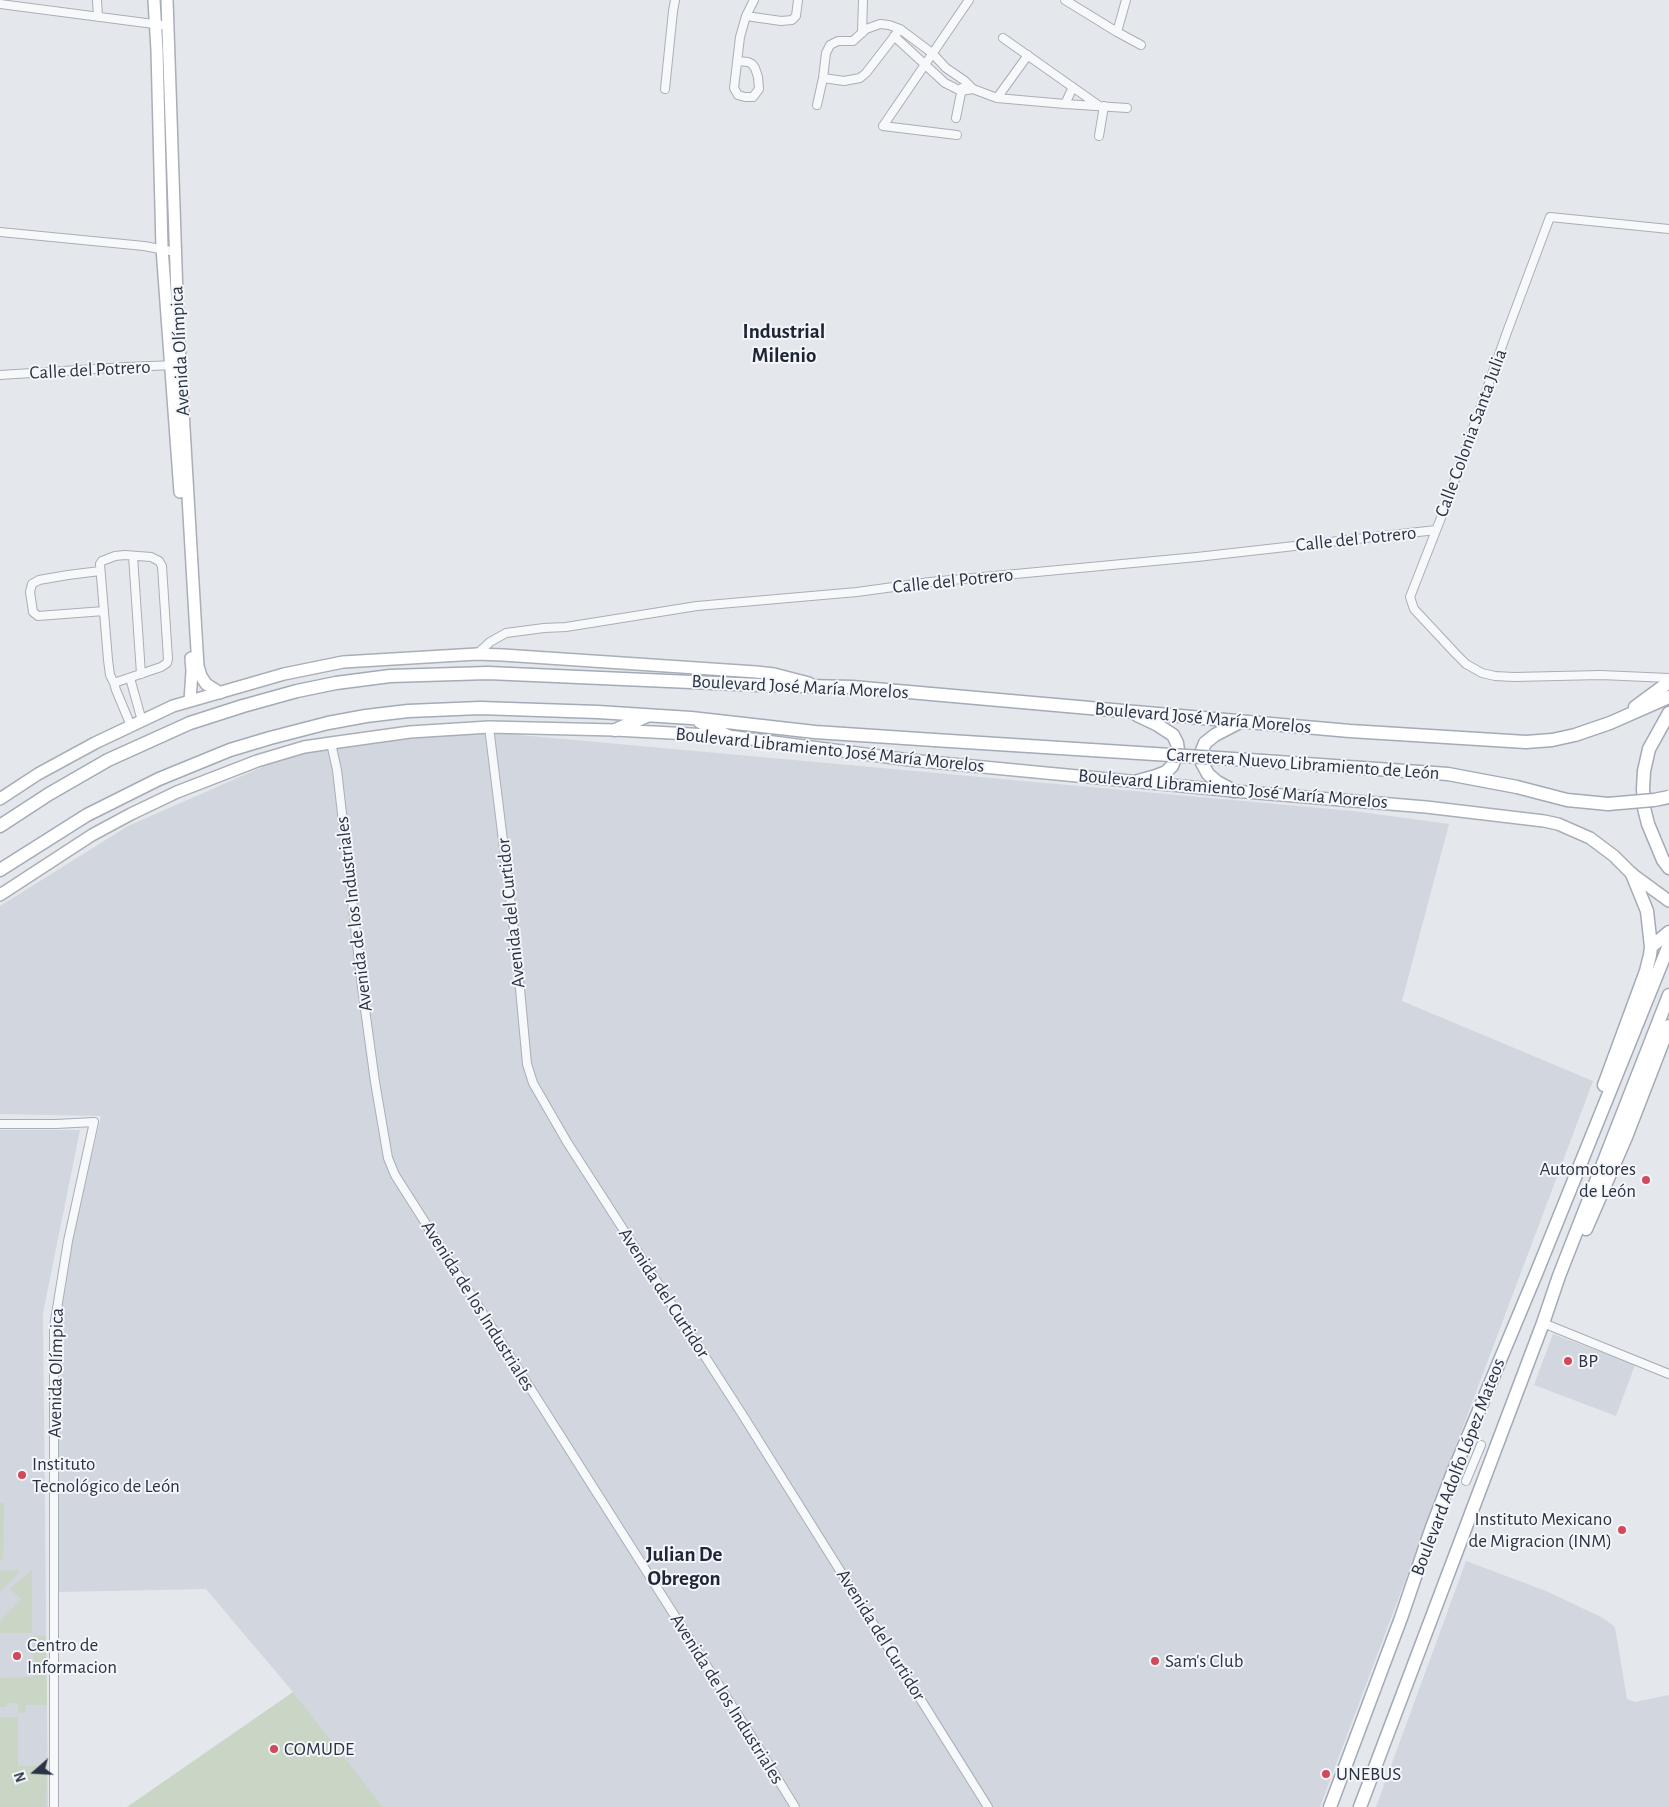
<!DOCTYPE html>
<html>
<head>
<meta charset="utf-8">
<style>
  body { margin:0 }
  #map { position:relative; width:1669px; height:1807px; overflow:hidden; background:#e4e7ec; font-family:"Alegreya Sans",sans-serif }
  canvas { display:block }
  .north { position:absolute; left:10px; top:1747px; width:50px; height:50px; -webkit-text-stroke:4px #f4f6f9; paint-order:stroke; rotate:251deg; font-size:14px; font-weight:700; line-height:20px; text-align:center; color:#2b3445 }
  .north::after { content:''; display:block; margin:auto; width:18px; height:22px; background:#2b3445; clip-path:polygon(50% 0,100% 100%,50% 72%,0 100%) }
</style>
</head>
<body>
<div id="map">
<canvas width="1669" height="1807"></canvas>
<div class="north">N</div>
</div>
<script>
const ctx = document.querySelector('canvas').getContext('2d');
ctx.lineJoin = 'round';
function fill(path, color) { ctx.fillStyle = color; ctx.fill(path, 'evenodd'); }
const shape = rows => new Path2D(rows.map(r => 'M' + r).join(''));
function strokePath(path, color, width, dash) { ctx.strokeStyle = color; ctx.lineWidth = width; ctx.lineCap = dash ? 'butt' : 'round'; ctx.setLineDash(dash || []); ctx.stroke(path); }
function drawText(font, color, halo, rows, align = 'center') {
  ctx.font = font + ' "Alegreya Sans",sans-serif'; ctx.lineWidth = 4; ctx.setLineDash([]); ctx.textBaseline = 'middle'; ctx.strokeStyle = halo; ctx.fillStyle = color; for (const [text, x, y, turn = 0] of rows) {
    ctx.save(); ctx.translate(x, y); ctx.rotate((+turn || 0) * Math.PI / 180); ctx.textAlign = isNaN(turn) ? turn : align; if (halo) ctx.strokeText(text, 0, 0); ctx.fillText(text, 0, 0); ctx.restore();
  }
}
fill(shape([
  [487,732,1353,811,1449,824,1402,1001,1593,1081,1320,1807,380,1807,293,1692,206,1589,58,1592,55,1316,101,1116,0,1114,0,906,128,826,308,747],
  [0,1130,80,1130,43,1313,48,1807,0,1807],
  [1553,1334,1635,1365,1616,1416,1534,1385],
  [1466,1561,1546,1591,1603,1618,1615,1627,1627,1699,1635,1702,1669,1695,1669,1807,1376,1807]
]), '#d2d6de');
fill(shape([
  [0,1503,4,1503,3,1560,0,1560],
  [21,1570,0,1592,0,1571],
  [32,1570,32,1633,0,1633,0,1621,21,1599,10,1589],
  [34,1635,46,1636,47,1705,26,1705,26,1712,18,1713,18,1703,7,1703,7,1707,0,1707,0,1678,33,1677],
  [293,1692,383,1807,127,1807],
  [0,1717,18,1717,18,1766,47,1766,46,1807,0,1807]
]), '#c9d6c5');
const street = shape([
  [97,0,98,17],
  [1065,0,1117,32,1141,45],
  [0,4,169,26],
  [746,16,781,21,792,20,796,16,798,0],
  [1117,32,1126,0],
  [862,33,863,0],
  [894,36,945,83,961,91,973,89],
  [1003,38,1098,105],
  [737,61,748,62,752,64,755,68,758,77,759,89,753,97,745,97,738,95,734,88,740,37,746,16,754,0],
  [823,78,844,81,860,78,866,73,900,29],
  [665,89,673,11,675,0],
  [997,98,1028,55],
  [1065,104,1073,87],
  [817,105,823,78,826,53,830,45,838,41,853,41,866,29,880,24,889,25,900,29,932,53,946,68,965,81,973,89,997,98,1065,104,1127,108],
  [956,118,962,88],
  [957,135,883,126,969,0],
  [1099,136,1104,106],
  [1669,229,1550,217,1507,332,1446,505,1410,597,1414,609,1456,654,1466,664,1482,673,1495,676,1514,677,1601,675,1669,678],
  [0,232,144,246,176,252],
  [0,375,126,367,175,365],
  [133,556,141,674],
  [100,571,68,575,39,580,32,584,30,592,33,612,38,616,104,611],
  [477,654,490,642,506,633,544,628,566,627,697,606,857,592,930,582,1197,557,1436,530],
  [130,678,142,721],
  [114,683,161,667,167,663,168,659,162,566,159,561,151,557,125,555,115,556,102,561,100,564,108,660,110,675,114,683,116,690,131,726],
  [489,727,516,946,527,1064,533,1083,567,1142,742,1414,988,1807],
  [331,743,337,770,362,987,375,1082,388,1158,395,1175,760,1750,795,1807],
  [0,1124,56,1124,94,1122,68,1241,54,1327,54,1807],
  [1543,1323,1669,1374],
  [1466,1481,1481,1445]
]);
const secondary = shape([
  [154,0,157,50,162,248,180,492],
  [167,0,178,325,196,634,198,666,201,676,206,684,220,693],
  [190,701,192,671,191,658],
  [0,799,38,774,95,743,173,706,284,674,343,662,477,654,503,655,756,672,774,674,809,683],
  [0,895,92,835,131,814,177,792,257,761,304,747,331,743,410,732,489,727,615,730,728,736,910,760,1234,791,1426,807,1544,821,1558,824,1590,838,1614,856,1632,874,1669,901]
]);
const primary = shape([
  [1635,707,1669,682],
  [1669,713,1649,749,1644,771,1643,789,1644,808,1648,824,1663,860,1669,868],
  [1137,715,1156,724,1173,735,1177,743,1178,750,1172,766,1166,772,1156,776,1138,781],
  [700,722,728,736],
  [615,730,647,716],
  [1249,760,1448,774,1517,787,1567,800,1608,804],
  [1234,791,1217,782,1208,774,1202,763,1201,753,1205,743,1215,735,1240,722],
  [0,826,49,794,108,760,190,723,243,706,297,691,336,683,390,676,488,673,759,685,852,687,1350,731,1526,742,1552,740,1575,735,1610,723,1669,697],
  [0,870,87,815,159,779,230,750,270,738,328,723,366,716,408,711,480,708,598,712,691,718,815,732,934,740],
  [1651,947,1669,932],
  [1604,1085,1646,971,1650,955,1651,947,1647,911,1632,874],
  [1586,1229,1626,1137,1669,1026],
  [1330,1807,1401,1618,1431,1530,1452,1475,1536,1274,1669,945],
  [1360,1807,1543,1323,1559,1276,1669,995]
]);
strokePath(street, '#a9aeb7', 10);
strokePath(secondary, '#a9aeb7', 14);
strokePath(primary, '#a3abb8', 15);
strokePath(street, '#f7f8fa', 8);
strokePath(secondary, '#fff', 11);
strokePath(primary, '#fff', 12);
const primaryBridge = shape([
  [934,740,1249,760],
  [1608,804,1654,800,1669,797]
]);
strokePath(primaryBridge, '#a3abb8', 15, []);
strokePath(primaryBridge, '#fff', 12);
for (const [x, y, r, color] of [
  [1646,1180,5,"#d1495b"],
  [1568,1361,5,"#d1495b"],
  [22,1475,5,"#d1495b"],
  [1622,1530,5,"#d1495b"],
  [17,1656,5,"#d1495b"],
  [1155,1661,5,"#d1495b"],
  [274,1749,5,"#d1495b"],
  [1326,1774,5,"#d1495b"]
]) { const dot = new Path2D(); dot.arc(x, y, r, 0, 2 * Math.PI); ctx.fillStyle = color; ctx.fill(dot); strokePath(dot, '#f4f6f9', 2); }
drawText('19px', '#2b3445', '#f4f6f9', [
  ["Avenida Olímpica",180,351,-93],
  ["Calle del Potrero",90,370,-3],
  ["Calle Colonia Santa Julia",1471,433,-70],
  ["Calle del Potrero",1356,539,-6],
  ["Calle del Potrero",953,581,-6],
  ["Boulevard José María Morelos",800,687,3],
  ["Boulevard José María Morelos",1203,718,5],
  ["Boulevard Libramiento José María Morelos",830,750,6],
  ["Carretera Nuevo Libramiento de León",1303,764,4],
  ["Boulevard Libramiento José María Morelos",1233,789,5],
  ["Avenida del Curtidor",511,913,-96],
  ["Avenida de los Industriales",354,914,-97],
  ["Avenida del Curtidor",664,1293,57],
  ["Avenida de los Industriales",478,1306,58],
  ["Avenida Olímpica",56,1373,-89],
  ["Boulevard Adolfo López Mateos",1458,1467,-69],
  ["Avenida del Curtidor",881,1635,58],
  ["Avenida de los Industriales",727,1699,58]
]);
drawText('19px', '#2b3445', '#f4f6f9', [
  ["Automotores",1636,1169,"right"],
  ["de León",1636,1191,"right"],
  ["BP",1578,1361],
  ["Instituto",32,1464],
  ["Tecnológico de León",32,1486],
  ["Instituto Mexicano",1612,1519,"right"],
  ["de Migracion (INM)",1612,1541,"right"],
  ["Centro de",27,1645],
  ["Informacion",27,1667],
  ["Sam's Club",1165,1661],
  ["COMUDE",284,1749],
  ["UNEBUS",1336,1774]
], 'left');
drawText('bold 21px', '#1d2536', '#f4f6f9', [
  ["Industrial",784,332],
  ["Milenio",784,356],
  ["Julian De",684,1555],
  ["Obregon",684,1579]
]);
</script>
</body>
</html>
